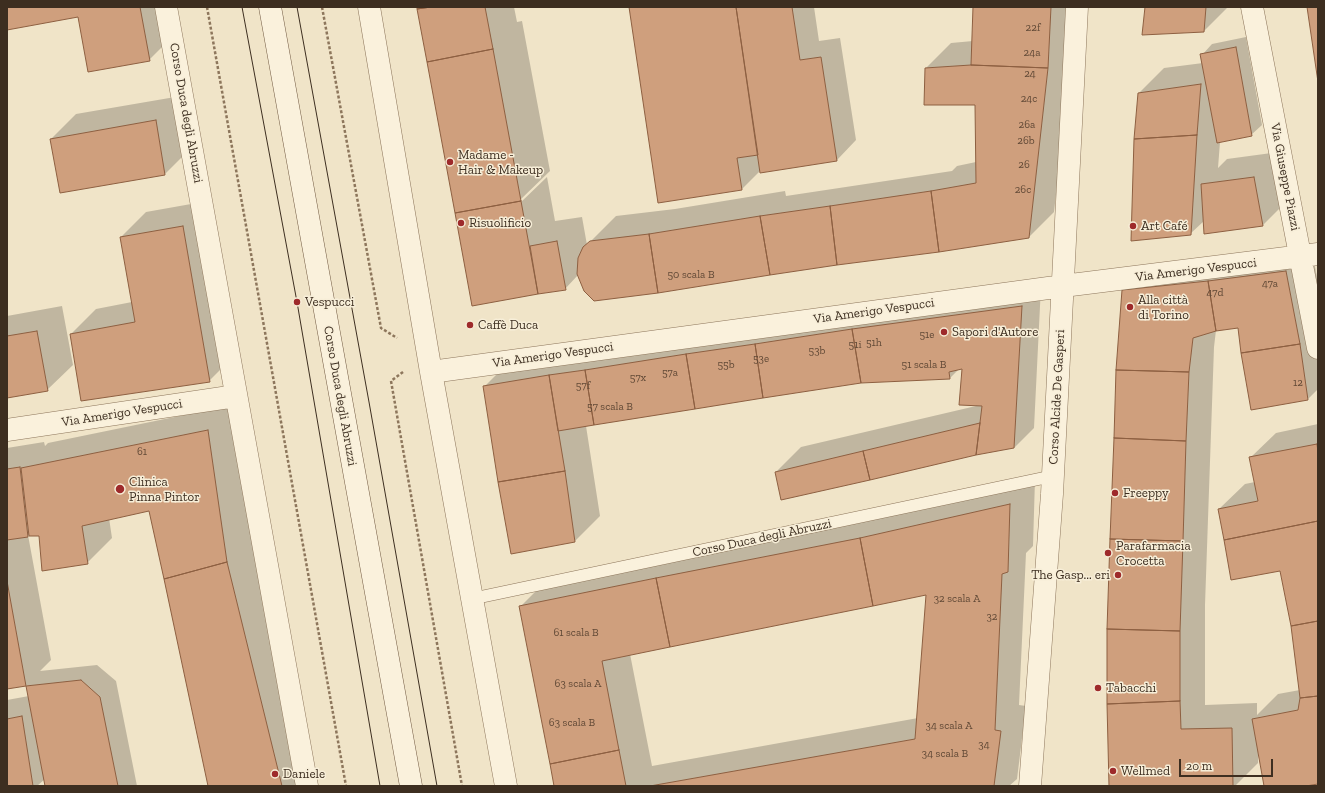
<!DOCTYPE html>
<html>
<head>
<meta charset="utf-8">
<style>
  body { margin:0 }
  #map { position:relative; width:1325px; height:793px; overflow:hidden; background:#f0e4c8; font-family:"Zilla Slab",serif }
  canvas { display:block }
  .frame { position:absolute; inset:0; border:8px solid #3d2e20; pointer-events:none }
  .scale { position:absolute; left:1179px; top:759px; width:94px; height:18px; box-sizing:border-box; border:2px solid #3d2e20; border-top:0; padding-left:5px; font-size:12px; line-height:14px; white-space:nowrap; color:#3d2e20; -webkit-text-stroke:3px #f7eed8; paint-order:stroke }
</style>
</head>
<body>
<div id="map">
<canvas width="1325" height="793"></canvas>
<div class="frame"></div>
<div class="scale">20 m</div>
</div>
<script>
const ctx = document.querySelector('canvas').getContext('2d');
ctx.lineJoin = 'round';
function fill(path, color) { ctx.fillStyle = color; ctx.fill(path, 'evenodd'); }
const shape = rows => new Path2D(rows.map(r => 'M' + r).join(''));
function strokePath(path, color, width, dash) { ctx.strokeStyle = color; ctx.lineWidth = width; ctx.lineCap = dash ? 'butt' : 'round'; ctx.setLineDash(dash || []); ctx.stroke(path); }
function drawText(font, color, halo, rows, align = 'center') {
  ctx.font = font + ' "Zilla Slab",serif'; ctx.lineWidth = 3; ctx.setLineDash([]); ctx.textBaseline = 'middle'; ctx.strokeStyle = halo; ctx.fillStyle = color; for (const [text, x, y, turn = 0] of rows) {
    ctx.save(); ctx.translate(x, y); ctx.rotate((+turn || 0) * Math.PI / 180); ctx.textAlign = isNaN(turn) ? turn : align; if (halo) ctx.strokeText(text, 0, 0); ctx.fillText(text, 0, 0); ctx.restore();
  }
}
fill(shape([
  [7,7,169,7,174,35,149,60,79,16,7,29],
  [418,7,514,7,517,22,522,21,550,171,520,200,520,203,547,177,555,221,582,217,587,245,616,216,675,209,785,191,786,196,952,171,957,166,976,162,976,104,926,68,951,43,973,41,974,7,1075,7,1073,42,1054,212,1029,237,770,274,578,275,565,289,473,305],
  [630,7,814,7,819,41,840,38,856,140,837,160,761,170,742,189],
  [1146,7,1228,7,1204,31],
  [1246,37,1262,125,1251,135,1220,142,1218,168,1227,159,1279,152,1288,200,1263,225,1204,221,1190,234,1139,93,1164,68,1203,63,1202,55,1212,44],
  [181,96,190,149,165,174,51,139,76,114],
  [208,201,234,356,209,381,71,334,96,309,132,302,121,237,146,212],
  [1311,247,1318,282,1318,389,1308,399,1239,327,1216,330,1214,347,1205,605,1205,705,1257,703,1257,715,1278,694,1300,690,1292,626,1281,569,1219,509,1245,484,1255,482,1250,458,1276,433,1318,424,1318,783,1300,786,1265,786,1259,750,1258,750,1258,763,1235,786,1110,786,1123,291,1148,266],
  [1041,286,1034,428,1014,448,776,472,801,447,976,406,963,367,960,368,950,378,861,382,586,426,600,516,575,541,484,387,509,362],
  [62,306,73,365,47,390,7,397,7,316],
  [233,405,313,786,209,786,149,509,109,518,112,538,87,563,40,535,28,535,51,660,40,671,97,665,116,681,137,786,46,786,45,779,37,786,7,786,7,700,29,696,27,685,7,688,7,448,44,442,45,446,48,443],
  [1035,479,1033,546,1026,553,1019,705,1026,706,1017,779,1009,786,555,786,520,607,545,582],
  [927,593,918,718,652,766,630,654]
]), '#0003');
const building = shape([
  [7,7,140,7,150,61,88,72,78,17,7,30,7,7],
  [417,7,431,7,417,9,417,7],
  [431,7,485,7,493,49,427,62,417,9,431,7],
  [629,7,736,7,758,155,737,158,742,190,658,203,629,7],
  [736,7,792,7,800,60,821,57,837,161,760,173,736,7],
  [973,7,1051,7,1048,68,971,65,973,7],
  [1145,7,1206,7,1204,32,1142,35,1145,7],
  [1307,7,1318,7,1318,82,1307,7],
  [1236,47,1252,136,1217,143,1200,54,1236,47],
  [493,49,521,201,455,213,427,62,493,49],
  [971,65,1048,68,1029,238,939,252,931,191,976,183,975,105,924,105,925,68,971,65],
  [1201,84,1197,135,1134,139,1138,93,1201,84],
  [156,120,165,175,60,193,50,139,156,120],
  [1197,135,1191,235,1131,241,1134,139,1197,135],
  [1254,177,1263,226,1204,234,1201,184,1254,177],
  [931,191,939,252,837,265,830,206,931,191],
  [521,201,538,294,472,306,455,213,521,201],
  [830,206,837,265,770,275,760,216,830,206],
  [760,216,770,275,658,293,649,234,760,216],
  [183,226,210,382,81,401,70,334,135,322,120,237,183,226],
  [649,234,658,293,594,301,584,291,577,274,578,258,583,247,590,241,649,234],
  [557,241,566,290,538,294,530,246,557,241],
  [1286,271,1300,344,1241,353,1238,328,1216,331,1208,281,1286,271],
  [1208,281,1216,331,1193,338,1189,372,1116,370,1122,290,1208,281],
  [1022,306,1014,448,976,455,982,406,959,405,962,369,949,372,950,379,861,383,852,329,1022,306],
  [852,329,861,383,763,398,755,344,852,329],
  [37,331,48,391,7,398,7,336,37,331],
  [755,344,763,398,695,409,686,354,755,344],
  [1300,344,1308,400,1251,410,1241,353,1300,344],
  [686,354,695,409,594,425,585,370,686,354],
  [585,370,594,425,558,431,549,375,585,370],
  [1116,370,1189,372,1186,441,1114,438,1116,370],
  [549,375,565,471,498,482,483,386,549,375],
  [980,423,976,455,870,480,863,451,980,423],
  [208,430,227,562,164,579,149,511,82,526,88,564,42,571,39,536,29,536,21,468,208,430],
  [1114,438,1186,441,1183,541,1110,539,1114,438],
  [1317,444,1318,452,1318,521,1224,540,1218,509,1258,501,1249,457,1317,444],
  [863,451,870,480,781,500,775,472,863,451],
  [20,467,28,537,7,540,7,469,20,467],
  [565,471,575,542,511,554,498,482,565,471],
  [1010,504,1008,572,1002,574,995,730,1001,731,994,786,650,786,915,739,926,595,873,606,860,538,1010,504],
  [1318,521,1318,621,1291,626,1280,571,1231,580,1224,540,1318,521],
  [860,538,873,606,670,647,656,578,860,538],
  [1110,539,1183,541,1180,631,1107,629,1110,539],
  [227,562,282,786,208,786,164,579,227,562],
  [656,578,670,647,602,661,619,750,550,764,519,606,656,578],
  [7,581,26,686,7,689,7,581],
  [1318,621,1318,696,1300,698,1291,626,1318,621],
  [1107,629,1180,631,1180,701,1107,704,1107,629],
  [81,680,100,697,118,786,45,786,26,686,81,680],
  [1318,696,1318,784,1306,786,1264,786,1252,719,1298,710,1300,698,1318,696],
  [1180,701,1181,729,1232,728,1233,786,1109,786,1107,704,1180,701],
  [22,716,33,786,7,786,7,719,22,716],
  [619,750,626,786,554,786,550,764,619,750]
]);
fill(building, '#cf9f7d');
strokePath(building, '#8d5f41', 1);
const service = shape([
  [471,599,1053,476]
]);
const minor = shape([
  [166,7,307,786],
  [369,7,431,372,506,786],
  [1252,7,1318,348],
  [431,372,1063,286,1318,254],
  [7,430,236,396],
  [1030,786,1052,494,1077,7]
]);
const secondary = shape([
  [270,7,411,786]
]);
strokePath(service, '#8d765c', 13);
strokePath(minor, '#8d765c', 23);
strokePath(secondary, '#6f573f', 23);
strokePath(shape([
  [207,7,346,786],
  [322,7,381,328,397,338],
  [403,372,391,381,462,786]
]), '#8d765c', 2.5, [3, 2]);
strokePath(service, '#faf1dc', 12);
strokePath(minor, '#faf1dc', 22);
strokePath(secondary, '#faf1dc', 22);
strokePath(shape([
  [242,7,297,302,380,786],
  [297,7,369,402,437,786]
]), '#3d2e20', 1);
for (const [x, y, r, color] of [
  [450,162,4,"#9e2a2b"],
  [461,223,4,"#9e2a2b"],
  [1133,226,4,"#9e2a2b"],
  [297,302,4,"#9e2a2b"],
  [1130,307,4,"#9e2a2b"],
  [470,325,4,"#9e2a2b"],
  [944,332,4,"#9e2a2b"],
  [120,489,5,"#9e2a2b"],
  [1115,493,4,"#9e2a2b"],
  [1108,553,4,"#9e2a2b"],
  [1118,575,4,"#9e2a2b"],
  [1098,688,4,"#9e2a2b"],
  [1113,771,4,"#9e2a2b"],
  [275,774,4,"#9e2a2b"]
]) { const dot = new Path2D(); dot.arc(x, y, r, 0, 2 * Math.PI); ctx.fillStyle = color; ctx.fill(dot); strokePath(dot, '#f7eed8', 1.5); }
drawText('11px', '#624a37', null, [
  ["22f",1033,28],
  ["24a",1032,53],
  ["24",1030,74],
  ["24c",1029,99],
  ["26a",1027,125],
  ["26b",1026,141],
  ["26",1024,165],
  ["26c",1023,190],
  ["50 scala B",691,275],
  ["47a",1270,284],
  ["47d",1215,293],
  ["51e",927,335],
  ["51h",874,343],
  ["51i",855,345],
  ["53b",817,351],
  ["53e",761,359],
  ["55b",726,365],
  ["51 scala B",924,365],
  ["57a",670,373],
  ["57x",638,378],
  ["12",1298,383],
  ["57f",583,386],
  ["57 scala B",610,407],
  ["61",142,452],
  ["32 scala A",957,599],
  ["32",992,617],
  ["61 scala B",576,633],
  ["63 scala A",578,684],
  ["63 scala B",572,723],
  ["34 scala A",949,726],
  ["34",984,745],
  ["34 scala B",945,754]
]);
drawText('13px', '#3d2e20', '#f7eed8', [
  ["Corso Duca degli Abruzzi",186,113,80],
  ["Via Giuseppe Piazzi",1285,177,79],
  ["Via Amerigo Vespucci",1196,270,-7],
  ["Via Amerigo Vespucci",874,311,-8],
  ["Via Amerigo Vespucci",553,355,-8],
  ["Corso Duca degli Abruzzi",340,396,80],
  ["Corso Alcide De Gasperi",1057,397,-87],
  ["Via Amerigo Vespucci",122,413,-9],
  ["Corso Duca degli Abruzzi",762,538,-12]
]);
drawText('13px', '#3d2e20', '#f7eed8', [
  ["Madame -",458,155],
  ["Hair & Makeup",458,170],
  ["Risuolificio",469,223],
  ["Art Café",1141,226],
  ["Alla città",1138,300],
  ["di Torino",1138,315],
  ["Vespucci",305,302],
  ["Caffè Duca",478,325],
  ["Sapori d'Autore",952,332],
  ["Clinica",129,482],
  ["Pinna Pintor",129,497],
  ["Freeppy",1123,493],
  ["Parafarmacia",1116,546],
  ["Crocetta",1116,561],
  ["The Gasp... eri",1110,575,"right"],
  ["Tabacchi",1106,688],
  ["Wellmed",1121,771],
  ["Daniele",283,774]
], 'left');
</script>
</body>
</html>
